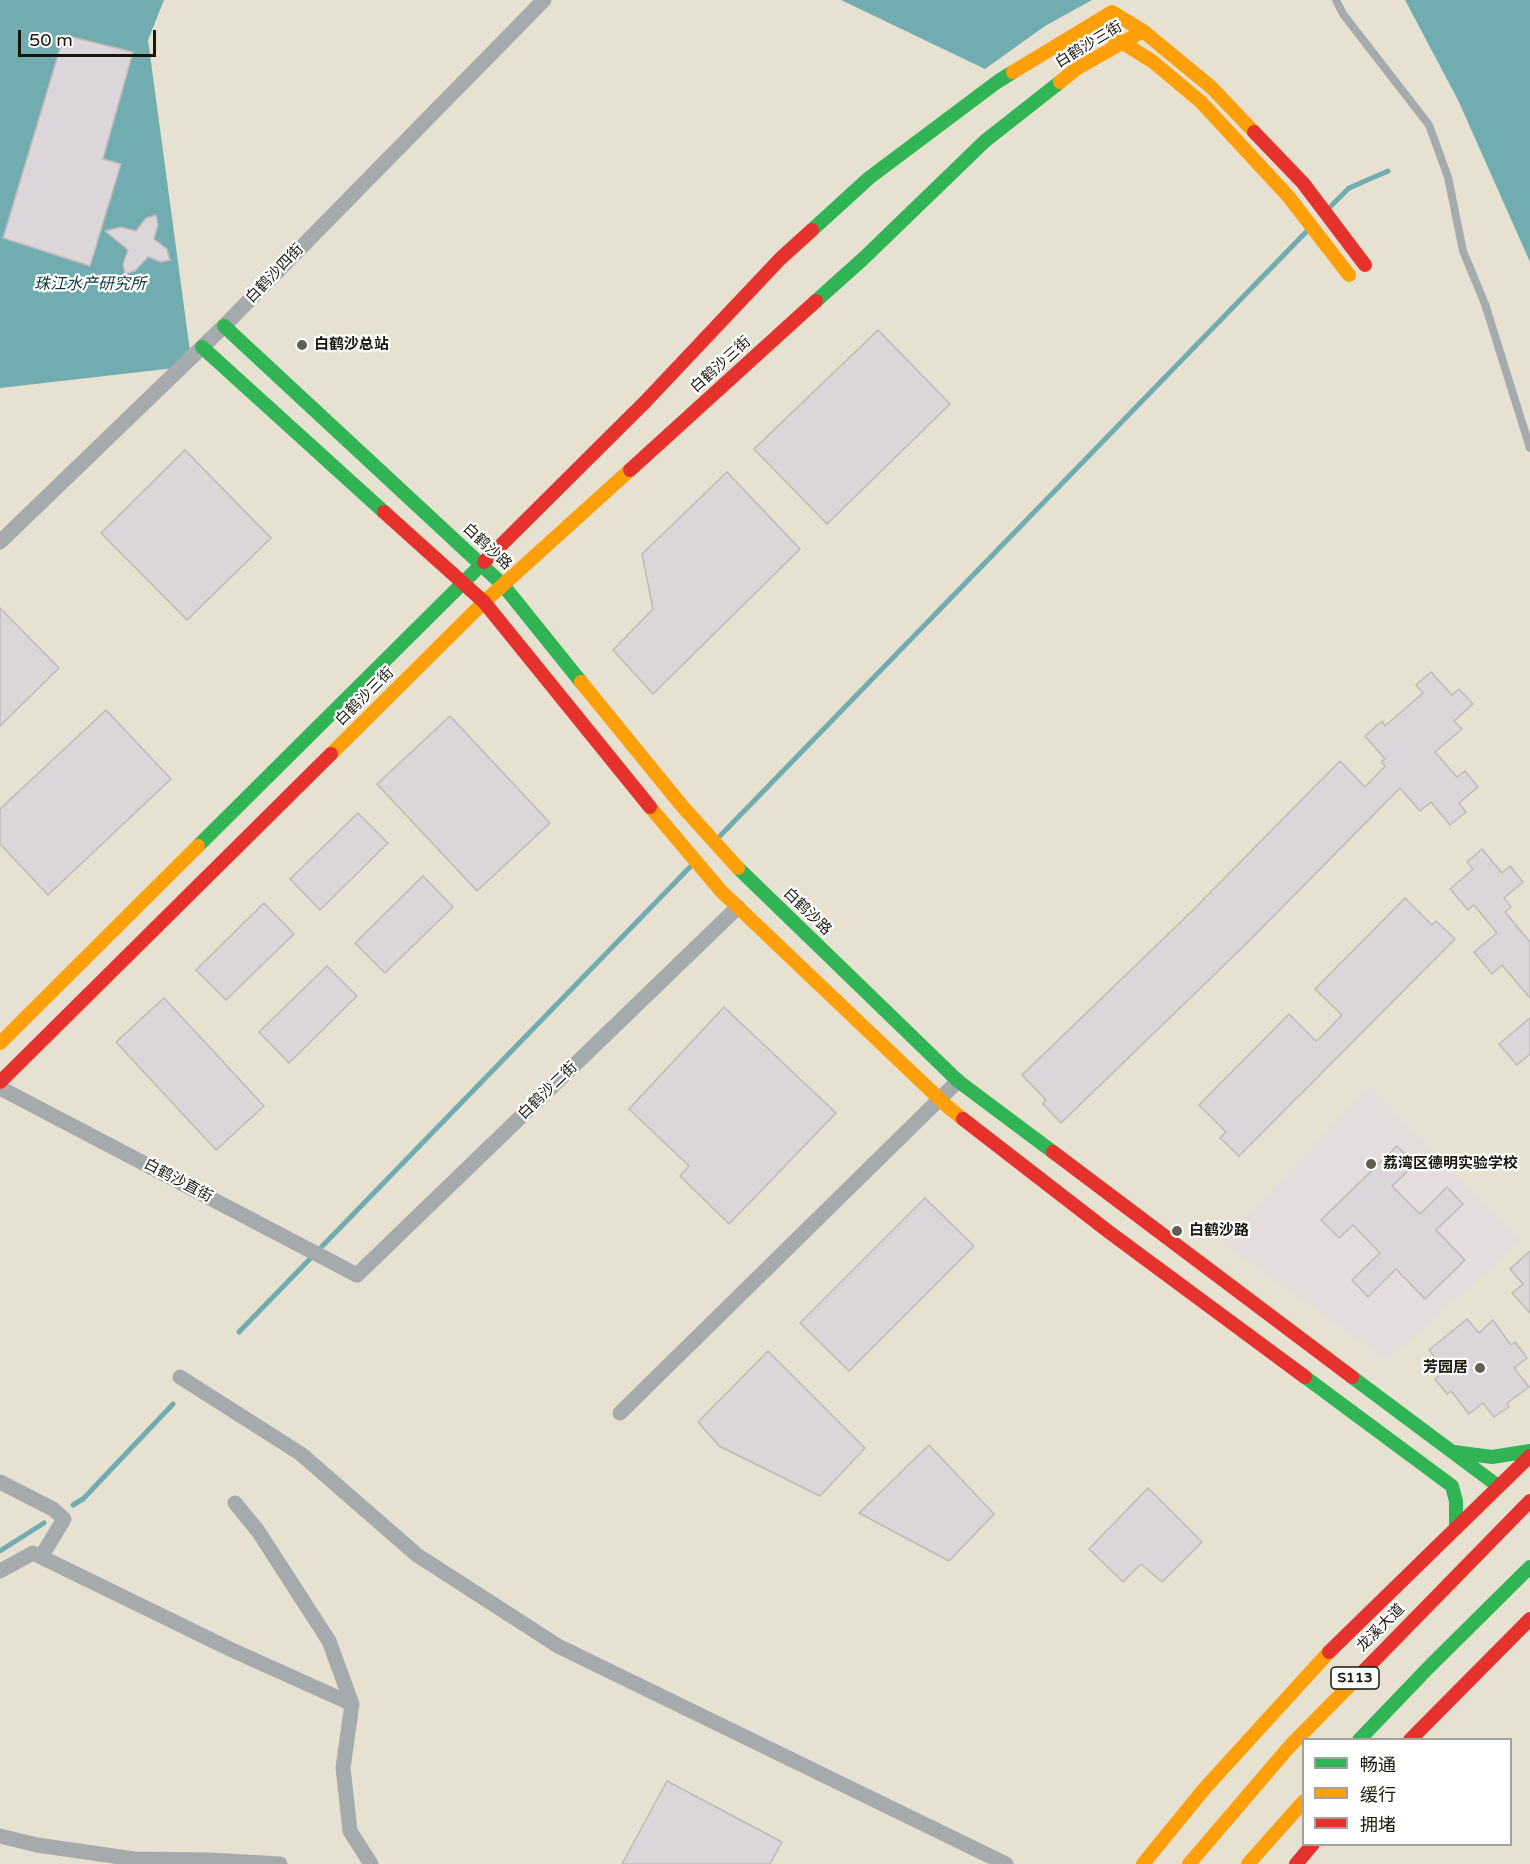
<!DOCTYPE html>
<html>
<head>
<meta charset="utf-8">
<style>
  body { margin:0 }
  #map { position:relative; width:1530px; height:1864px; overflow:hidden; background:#e6e1d0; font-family:"Varela Round","Noto Sans SC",sans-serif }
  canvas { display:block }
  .legend { position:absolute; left:1302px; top:1738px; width:210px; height:108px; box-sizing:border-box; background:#fff; border:2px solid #a3a29d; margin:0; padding:8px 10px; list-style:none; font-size:18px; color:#19160b }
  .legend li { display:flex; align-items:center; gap:12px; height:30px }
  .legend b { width:30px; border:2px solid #a3a29d }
  .scale { position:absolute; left:18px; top:30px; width:138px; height:27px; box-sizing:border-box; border:3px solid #19160b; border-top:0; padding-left:8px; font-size:18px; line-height:21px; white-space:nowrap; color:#19160b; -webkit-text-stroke:4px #fff; paint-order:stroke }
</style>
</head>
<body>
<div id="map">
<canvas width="1530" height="1864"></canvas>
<ul class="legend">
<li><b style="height:8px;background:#30b455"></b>畅通</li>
<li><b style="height:8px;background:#ff9f0a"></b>缓行</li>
<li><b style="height:8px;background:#e5322d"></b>拥堵</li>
</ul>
<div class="scale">50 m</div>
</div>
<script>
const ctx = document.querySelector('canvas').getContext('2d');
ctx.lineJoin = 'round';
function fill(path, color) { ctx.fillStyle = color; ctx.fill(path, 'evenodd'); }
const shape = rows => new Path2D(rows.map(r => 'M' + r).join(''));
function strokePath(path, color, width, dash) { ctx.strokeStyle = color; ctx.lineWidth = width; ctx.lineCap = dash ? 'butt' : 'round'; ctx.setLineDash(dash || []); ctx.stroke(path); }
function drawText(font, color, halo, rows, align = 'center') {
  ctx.font = font + ' "Varela Round","Noto Sans SC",sans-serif'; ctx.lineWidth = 4.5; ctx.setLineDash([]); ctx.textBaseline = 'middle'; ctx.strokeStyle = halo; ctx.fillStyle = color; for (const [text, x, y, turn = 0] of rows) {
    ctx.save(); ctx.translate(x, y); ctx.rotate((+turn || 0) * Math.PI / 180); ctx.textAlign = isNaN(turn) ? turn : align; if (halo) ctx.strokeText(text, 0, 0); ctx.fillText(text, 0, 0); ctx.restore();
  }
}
fill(shape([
  [1370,1086,1521,1242,1387,1360,1222,1243]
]), '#e5dcde');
fill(shape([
  [0,0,164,0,148,40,192,366,0,388],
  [841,0,1092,0,1045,26,985,69],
  [1405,0,1530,0,1530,262,1458,100]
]), '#71acb0');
strokePath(shape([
  [1328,209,1349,188,1388,171],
  [718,838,1307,231],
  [239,1332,691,866],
  [73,1505,83,1499,173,1404],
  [0,1551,44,1523]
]), '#71acb0', 5);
const building = shape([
  [64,35,133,52,103,159,121,164,90,266,3,238,64,35],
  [156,215,158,225,154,239,167,249,170,260,161,262,148,257,135,271,125,274,123,264,128,250,105,231,121,227,136,231,146,218,156,215],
  [878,330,950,404,827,524,754,449,878,330],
  [185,450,271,538,187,620,101,533,185,450],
  [727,472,800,549,653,694,613,650,653,609,642,554,727,472],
  [0,608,59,668,0,726,0,608],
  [1431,672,1452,695,1459,689,1473,704,1454,721,1462,729,1435,752,1457,777,1465,771,1478,787,1459,803,1466,812,1450,825,1431,802,1420,811,1400,788,1245,945,1061,1123,1043,1104,1046,1100,1022,1075,1190,913,1340,761,1365,787,1385,766,1381,762,1385,759,1365,736,1382,721,1385,726,1423,693,1416,685,1431,672],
  [106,710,171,779,48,895,0,844,0,809,106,710],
  [450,716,550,823,477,891,377,784,450,716],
  [358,813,388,843,320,910,290,879,358,813],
  [1482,849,1502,873,1510,866,1523,882,1504,898,1511,907,1505,912,1530,942,1530,998,1502,965,1492,974,1474,952,1497,933,1474,905,1468,910,1450,889,1473,869,1467,862,1482,849],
  [423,876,453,907,385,973,355,943,423,876],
  [1405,898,1432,925,1436,921,1455,939,1239,1156,1220,1138,1226,1132,1199,1105,1289,1014,1316,1041,1321,1037,1342,1015,1315,989,1405,898],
  [264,903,294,934,226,1000,196,970,264,903],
  [327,966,357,996,289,1063,259,1032,327,966],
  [164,998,264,1106,216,1150,116,1042,164,998],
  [724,1007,836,1113,729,1224,680,1176,689,1166,629,1109,724,1007],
  [1530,1018,1530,1054,1517,1065,1499,1044,1530,1018],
  [1397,1146,1415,1164,1392,1186,1420,1214,1447,1187,1463,1204,1436,1230,1465,1260,1425,1299,1396,1269,1368,1297,1352,1280,1380,1253,1353,1225,1339,1238,1321,1220,1397,1146],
  [925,1198,974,1246,849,1371,800,1323,925,1198],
  [1530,1251,1530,1313,1512,1293,1523,1284,1510,1269,1530,1251],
  [1467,1319,1479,1333,1493,1320,1511,1345,1515,1342,1527,1358,1514,1368,1529,1387,1507,1403,1509,1407,1494,1417,1483,1403,1469,1414,1451,1391,1447,1394,1435,1379,1445,1370,1429,1350,1467,1319],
  [768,1351,865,1448,820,1496,719,1446,698,1422,768,1351],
  [929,1445,994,1514,949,1561,859,1513,929,1445],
  [1148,1488,1202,1542,1162,1582,1141,1564,1123,1582,1089,1549,1148,1488],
  [667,1781,782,1842,770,1864,622,1864,667,1781]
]);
fill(building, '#dcd5d9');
strokePath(building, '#bebab7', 1.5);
strokePath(shape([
  [1336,0,1343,14,1429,125,1448,177,1463,251,1485,304,1530,448]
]), '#a5abad', 8);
strokePath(shape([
  [0,542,224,326,544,0],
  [0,1088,357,1275,738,907],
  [180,1377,301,1454,417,1555,558,1646,1006,1864],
  [620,1413,958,1081],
  [0,1482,53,1509,64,1519,41,1557],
  [235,1503,258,1531,329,1641,352,1704,343,1768,350,1831,371,1864],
  [0,1571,33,1553,232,1650,352,1704],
  [0,1836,37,1845,134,1859,210,1860,280,1864]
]), '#a5abad', 15);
strokePath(shape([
  [812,230,869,178,997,82,1013,72],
  [816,301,864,258,985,141,1060,82],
  [224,326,503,585,581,682],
  [202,347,384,512],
  [198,846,484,562],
  [738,868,958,1081,1053,1152],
  [1305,1377,1452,1486,1456,1501,1456,1526],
  [1352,1377,1498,1486],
  [1454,1452,1492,1457,1530,1451],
  [1359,1740,1429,1667,1530,1567]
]), '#30b455', 14);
strokePath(shape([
  [1092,24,1152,61,1201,102,1288,196,1349,275],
  [1013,72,1112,12,1143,31,1211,87,1254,132],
  [1060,82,1076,69,1143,31],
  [581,682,682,806,738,868],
  [331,754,484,602,630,470],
  [650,807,721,891,948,1107,963,1119],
  [0,1043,198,846],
  [1143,1864,1205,1788,1329,1652],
  [1248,1864,1304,1801]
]), '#ff9f0a', 14);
strokePath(shape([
  [1254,132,1303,183,1365,265],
  [630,470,816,301],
  [384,512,484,602,650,807],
  [484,562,645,402,780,259,812,230],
  [0,1082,331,754],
  [963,1119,1109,1232,1305,1377],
  [1053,1152,1352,1377],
  [1329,1652,1530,1456],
  [1410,1740,1530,1619],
  [1296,1864,1313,1844]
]), '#e5322d', 14);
strokePath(shape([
  [1189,1864,1289,1747,1357,1678]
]), '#ff9f0a', 14);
strokePath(shape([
  [1357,1678,1530,1501]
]), '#e5322d', 14);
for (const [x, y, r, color] of [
  [302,345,6,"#615d50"],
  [1371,1164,6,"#615d50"],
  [1177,1231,6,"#615d50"],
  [1480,1368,6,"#615d50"]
]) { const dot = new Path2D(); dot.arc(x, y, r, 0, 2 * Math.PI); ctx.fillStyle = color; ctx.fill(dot); strokePath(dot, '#fff', 2); }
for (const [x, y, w] of [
  [1355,1678,48]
]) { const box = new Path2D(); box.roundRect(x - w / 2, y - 11, w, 22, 4.5); ctx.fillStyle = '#fff'; ctx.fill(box); strokePath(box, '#19160b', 1.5); }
drawText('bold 14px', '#19160b', null, [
  ["S113",1355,1678]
]);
drawText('15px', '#19160b', '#fff', [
  ["白鹤沙三街",1089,45,-31],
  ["白鹤沙四街",275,274,-46],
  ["白鹤沙三街",721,365,-42],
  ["白鹤沙路",487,547,43],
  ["白鹤沙三街",365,697,-45],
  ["白鹤沙路",807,912,44],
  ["白鹤沙二街",548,1091,-44],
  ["白鹤沙直街",178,1181,28],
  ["龙溪大道",1381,1628,-45]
]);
drawText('bold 15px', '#19160b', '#fff', [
  ["白鹤沙总站",314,345],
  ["荔湾区德明实验学校",1383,1164],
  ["白鹤沙路",1189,1231],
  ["芳园居",1468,1368,"right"]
], 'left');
drawText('italic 16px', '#0d373c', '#fff', [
  ["珠江水产研究所",90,285]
]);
</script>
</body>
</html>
